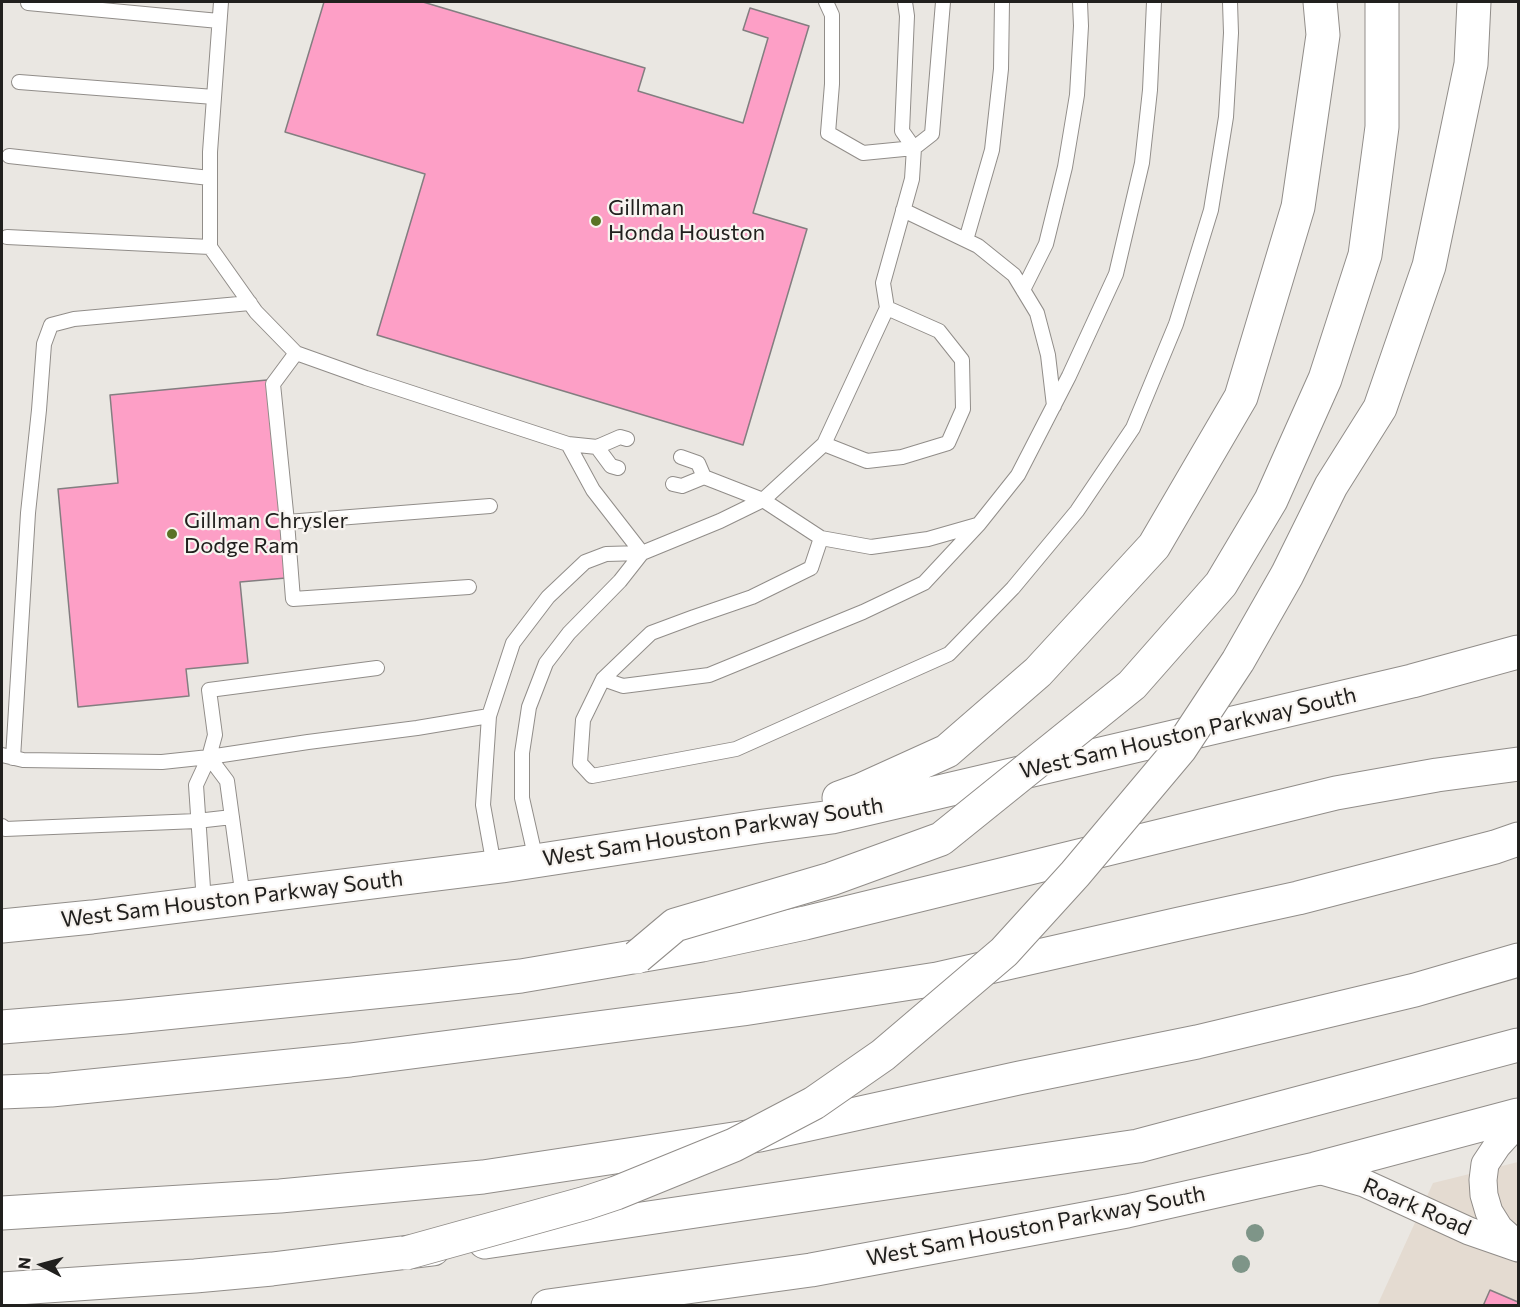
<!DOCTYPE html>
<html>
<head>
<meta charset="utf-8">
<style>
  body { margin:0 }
  #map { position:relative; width:1520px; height:1307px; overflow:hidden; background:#eae7e2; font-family:Commissioner,sans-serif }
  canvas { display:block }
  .frame { position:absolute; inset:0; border:3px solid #21201e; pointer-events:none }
  .north { position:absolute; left:12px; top:1235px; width:60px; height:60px; -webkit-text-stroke:4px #f8f4f0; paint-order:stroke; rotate:276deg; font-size:16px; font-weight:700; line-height:24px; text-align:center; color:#21201e }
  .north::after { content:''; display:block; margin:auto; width:21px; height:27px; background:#21201e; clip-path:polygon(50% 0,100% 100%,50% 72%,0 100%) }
</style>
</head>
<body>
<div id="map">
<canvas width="1520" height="1307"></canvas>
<div class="frame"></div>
<div class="north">N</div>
</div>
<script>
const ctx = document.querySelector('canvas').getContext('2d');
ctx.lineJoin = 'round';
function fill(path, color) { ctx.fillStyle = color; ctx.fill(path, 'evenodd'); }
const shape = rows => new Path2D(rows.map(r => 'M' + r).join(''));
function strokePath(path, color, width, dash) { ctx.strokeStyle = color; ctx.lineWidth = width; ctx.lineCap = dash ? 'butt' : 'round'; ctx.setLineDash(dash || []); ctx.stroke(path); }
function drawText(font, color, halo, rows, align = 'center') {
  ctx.font = font + ' Commissioner,sans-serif'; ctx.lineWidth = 4.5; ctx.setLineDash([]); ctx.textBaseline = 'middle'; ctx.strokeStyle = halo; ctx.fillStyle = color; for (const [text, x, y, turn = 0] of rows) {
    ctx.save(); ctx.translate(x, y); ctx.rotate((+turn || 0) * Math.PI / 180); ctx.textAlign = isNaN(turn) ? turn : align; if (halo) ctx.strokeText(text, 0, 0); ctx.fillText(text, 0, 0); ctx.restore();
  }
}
fill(shape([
  [1518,1162,1518,1305,1377,1306,1433,1183]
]), '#e4dbd1');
const building = shape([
  [324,2,423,2,645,68,638,91,743,123,768,38,743,30,750,8,809,26,753,213,807,229,743,445,377,335,425,174,285,132,324,2],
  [267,380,286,578,240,582,248,663,186,669,189,696,78,707,58,489,118,483,110,395,267,380],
  [1490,1290,1518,1302,1518,1306,1483,1306,1490,1290]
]);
fill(building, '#fd9fc6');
strokePath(building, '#837e80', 1.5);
const service = shape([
  [221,2,210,152,210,247,256,312,296,353,366,378,568,444,593,490,642,553],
  [826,2,832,15,832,84,828,133,863,153,914,148,932,134,943,2],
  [28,3,219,21],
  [19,82,214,97],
  [9,156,210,178],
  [903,210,978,246,1014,275,1037,313,1048,355,1054,406],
  [7,237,210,247],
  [966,240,992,150,1001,69,1002,2],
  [1023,290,1046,244,1065,167,1077,95,1081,26,1080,2],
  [296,353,273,384,287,522,490,506],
  [568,444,597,447,611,466,618,468],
  [824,444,887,308],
  [597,447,620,437,627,439],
  [704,477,763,500,821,538,811,568,752,597,694,617,651,633,603,679,583,720,580,763,592,776,736,749,949,654,1013,588,1077,511,1133,428,1176,324,1211,210,1226,117,1231,33,1230,2],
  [673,484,682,486,704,477,698,463,681,457],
  [287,522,293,599,469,587],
  [821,538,871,547,928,539,977,525],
  [603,679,623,686,709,675,863,612,924,583,979,524,1018,475,1069,376,1116,274,1142,163,1150,90,1154,2],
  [2,755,23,760,162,762,209,757,308,742,417,728,489,716],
  [209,757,227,781,243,898],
  [13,758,28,513,39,410,44,344,51,325,74,319,250,303],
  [2,826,5,829,197,821,232,817],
  [536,860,522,798,522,753,529,707,546,663,569,633,620,581,642,553],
  [494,866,483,805,489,716,513,643,548,597,585,562,606,554,642,553,720,521,763,500,824,444,867,461,902,457,948,443,963,409,962,360,939,331,887,308,883,283,912,179,914,148,902,131,907,16,905,2],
  [204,903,196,785,209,757,215,735,209,690,377,668]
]);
const minor = shape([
  [1315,1169,1364,1183,1469,1231,1518,1248],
  [1518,1245,1499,1228,1489,1212,1484,1195,1483,1180,1485,1164,1497,1146,1518,1123]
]);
const secondary = shape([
  [839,798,861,790,947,751,1038,672,1154,546,1241,397,1298,207,1323,35,1320,2],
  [2,926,92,917,502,866,764,826,832,817,1412,681,1518,652],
  [548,1306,811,1270,1127,1211,1315,1169,1518,1115]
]);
const motorway = shape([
  [2,1027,125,1017,423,987,521,976,621,959,702,945,805,923,1336,793,1437,775,1518,764],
  [2,1092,51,1090,350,1060,743,1009,937,979,1179,924,1298,898,1495,847,1518,839],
  [2,1213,280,1196,483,1177,760,1135,1019,1078,1197,1042,1415,990,1518,960],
  [485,1242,1138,1146,1518,1045],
  [2,1289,195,1276,272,1269,433,1249]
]);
strokePath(service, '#918d89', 16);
strokePath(minor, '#918d89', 29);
strokePath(secondary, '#918d89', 35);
strokePath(motorway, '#918d89', 35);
strokePath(service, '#fff', 14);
strokePath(minor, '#fff', 27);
strokePath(secondary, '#fff', 33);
strokePath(motorway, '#fff', 33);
const motorwayBridge = shape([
  [637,957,675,925,831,879,941,839,1132,685,1221,584,1271,500,1325,379,1365,255,1382,127,1382,2],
  [406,1253,586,1203,616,1193,734,1145,814,1103,883,1055,1004,952,1075,874,1180,749,1238,661,1287,575,1331,486,1380,408,1429,266,1471,64,1474,2]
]);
strokePath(motorwayBridge, '#918d89', 35, []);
strokePath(motorwayBridge, '#fff', 33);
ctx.fillStyle = '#7e9588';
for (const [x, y] of [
  [1255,1233],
  [1241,1264]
]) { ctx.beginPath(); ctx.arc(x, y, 9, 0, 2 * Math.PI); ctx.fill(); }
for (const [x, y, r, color] of [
  [596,221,6,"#5a7325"],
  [172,534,6,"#5a7325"]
]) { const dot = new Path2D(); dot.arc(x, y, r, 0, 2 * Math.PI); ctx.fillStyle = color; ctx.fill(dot); strokePath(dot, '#f8f4f0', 2); }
drawText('22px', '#21201e', '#f8f4f0', [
  ["Gillman",608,208],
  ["Honda Houston",608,233],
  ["Gillman Chrysler",184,521],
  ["Dodge Ram",184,546]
], 'left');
drawText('22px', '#21201e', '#f8f4f0', [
  ["West Sam Houston Parkway South",1188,733,-13],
  ["West Sam Houston Parkway South",713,832,-9],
  ["West Sam Houston Parkway South",232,899,-7],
  ["Roark Road",1417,1207,23],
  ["West Sam Houston Parkway South",1036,1226,-11]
]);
</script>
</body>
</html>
